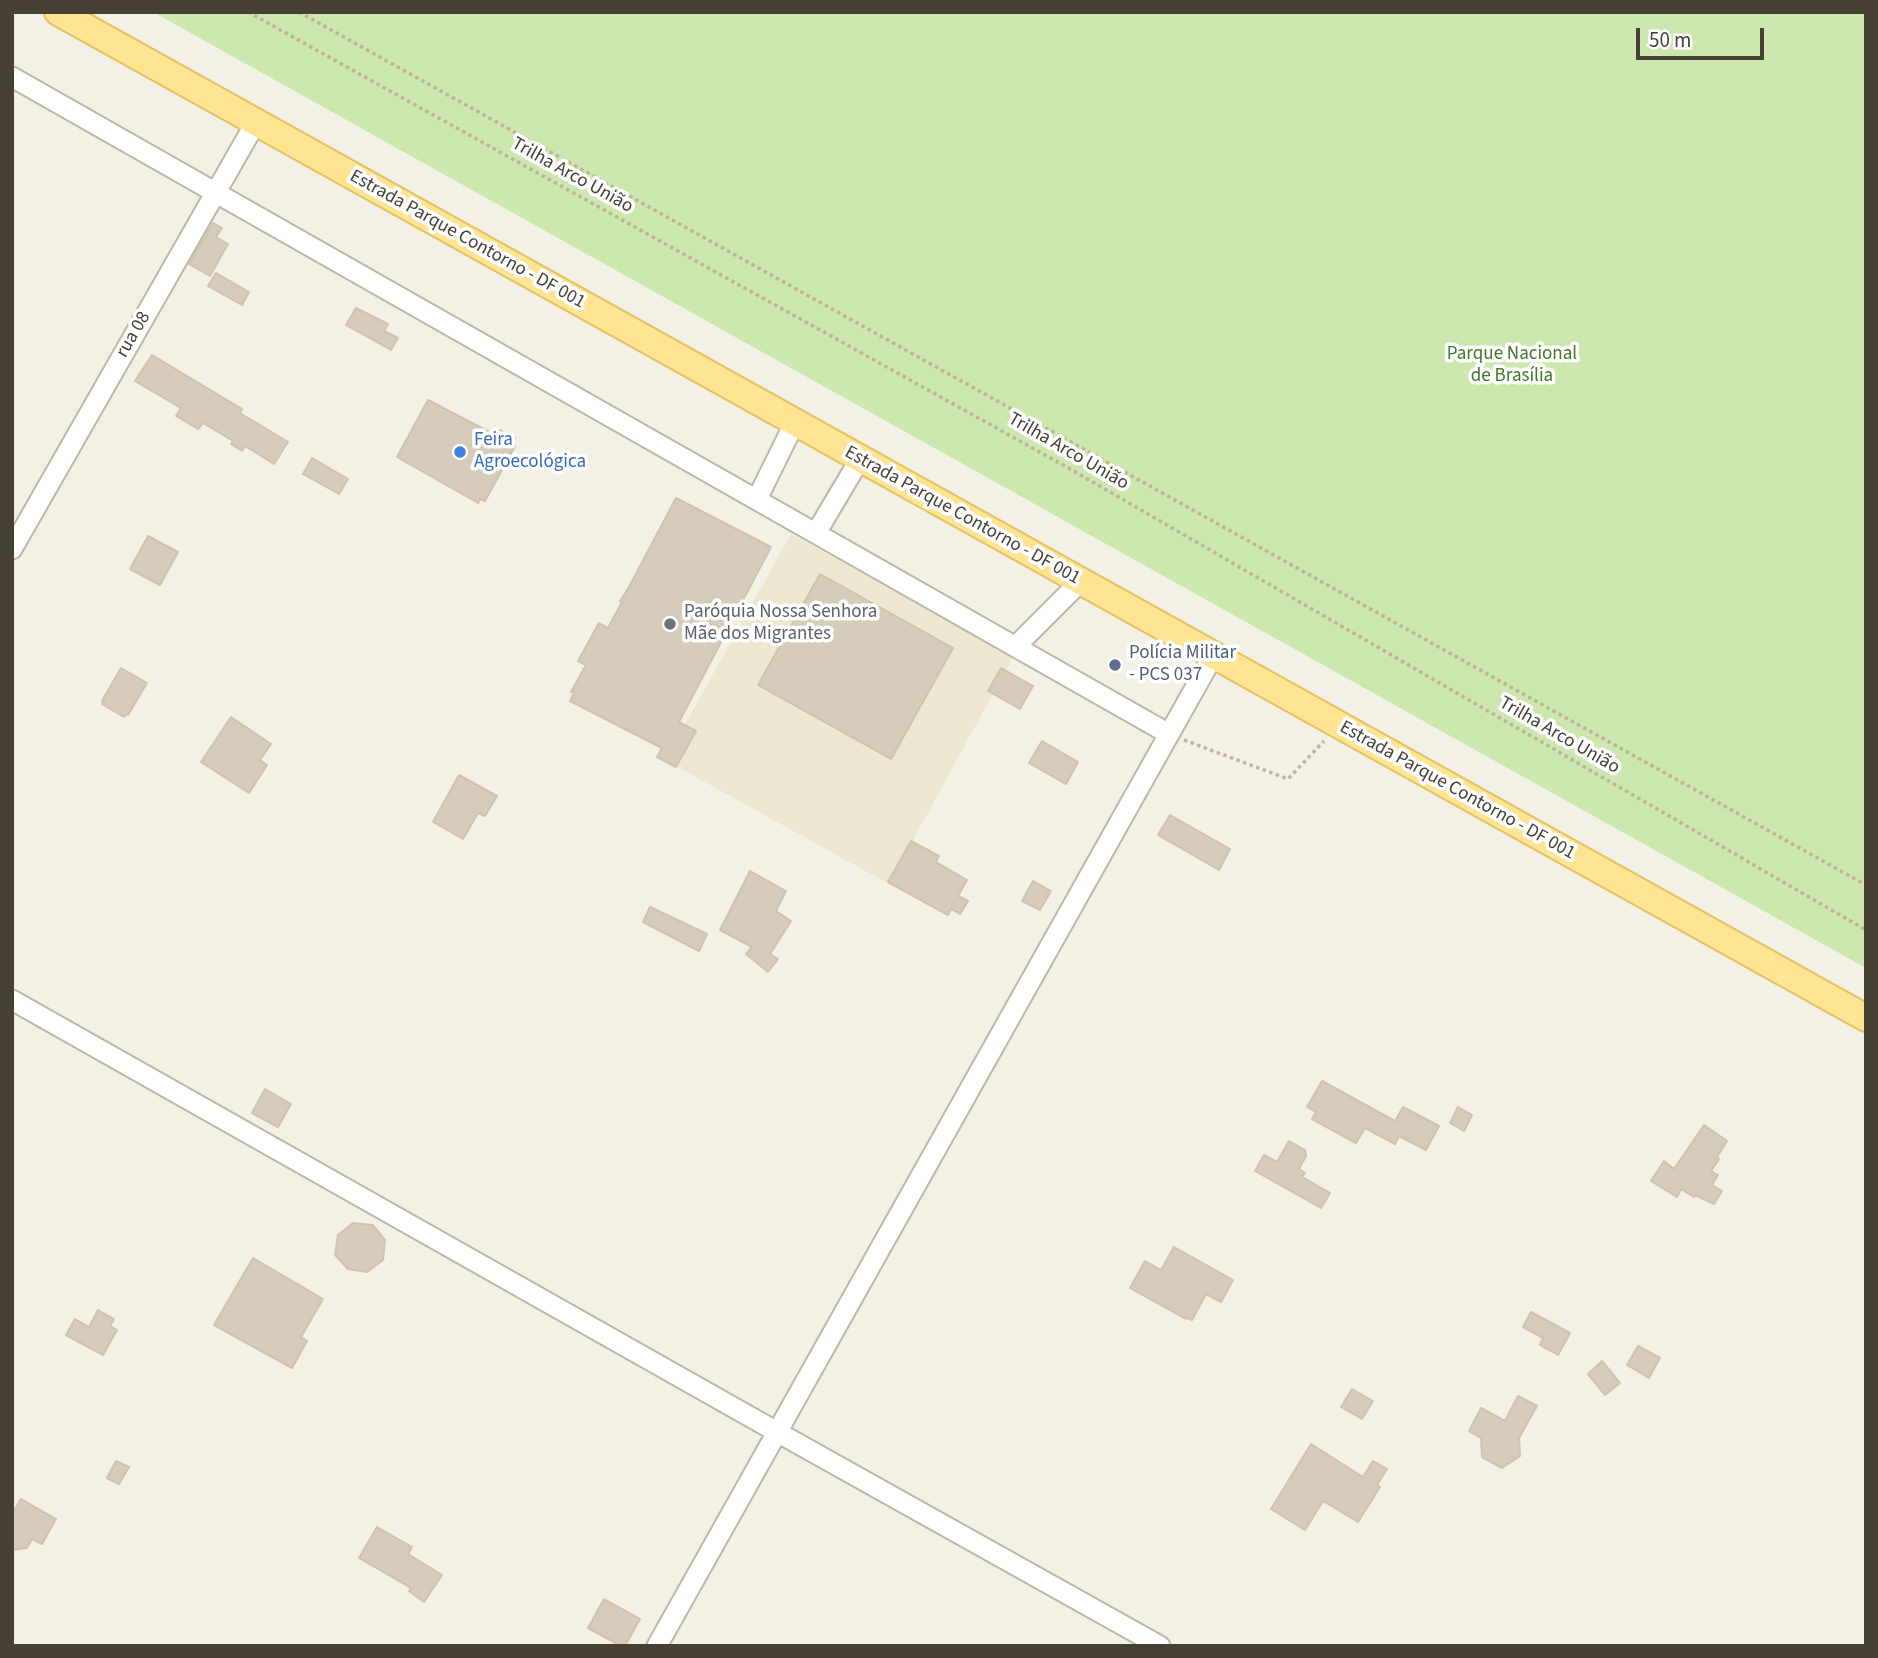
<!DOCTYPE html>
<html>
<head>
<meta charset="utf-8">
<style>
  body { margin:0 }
  #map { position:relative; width:1878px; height:1658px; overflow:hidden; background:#f3f0e6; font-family:"Source Sans 3",sans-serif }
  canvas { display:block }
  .frame { position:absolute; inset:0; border:14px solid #464035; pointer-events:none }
  .scale { position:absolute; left:1636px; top:28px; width:128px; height:32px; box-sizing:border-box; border:4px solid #464035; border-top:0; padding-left:9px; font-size:21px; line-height:24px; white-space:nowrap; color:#464035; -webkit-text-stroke:5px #fff; paint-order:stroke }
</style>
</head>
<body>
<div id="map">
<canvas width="1878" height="1658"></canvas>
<div class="frame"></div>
<div class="scale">50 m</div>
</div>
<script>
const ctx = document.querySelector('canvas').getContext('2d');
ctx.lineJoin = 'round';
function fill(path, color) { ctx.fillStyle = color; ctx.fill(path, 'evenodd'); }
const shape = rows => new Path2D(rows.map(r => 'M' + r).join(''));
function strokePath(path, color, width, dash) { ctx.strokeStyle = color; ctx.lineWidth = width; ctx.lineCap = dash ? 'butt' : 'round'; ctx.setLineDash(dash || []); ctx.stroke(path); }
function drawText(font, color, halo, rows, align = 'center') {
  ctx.font = font + ' "Source Sans 3",sans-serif'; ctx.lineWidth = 7; ctx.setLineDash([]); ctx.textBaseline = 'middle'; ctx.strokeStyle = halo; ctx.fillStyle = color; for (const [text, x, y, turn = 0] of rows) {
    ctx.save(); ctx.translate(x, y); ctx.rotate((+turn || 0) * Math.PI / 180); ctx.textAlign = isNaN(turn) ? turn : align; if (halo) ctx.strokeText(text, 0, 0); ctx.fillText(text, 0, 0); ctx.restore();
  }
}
fill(shape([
  [791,534,1013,657,889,884,665,760]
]), '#ede6d0');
fill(shape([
  [153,12,1866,12,1866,968]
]), '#cce8ae');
const building = shape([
  [213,223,222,228,216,237,228,244,210,276,189,264,213,223],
  [216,273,249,292,242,305,208,286,216,273],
  [356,308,388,324,384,331,398,338,391,350,346,325,356,308],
  [152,355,242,409,240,413,288,442,274,464,245,446,242,451,231,444,233,441,203,423,198,429,188,423,176,416,181,408,135,381,152,355],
  [428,400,497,436,500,430,515,438,511,444,515,446,485,501,480,499,478,503,397,457,428,400],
  [312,458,348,479,339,494,303,474,312,458],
  [676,498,771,547,679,722,696,731,676,767,657,757,662,748,570,701,574,693,571,692,586,665,578,661,599,623,608,628,622,602,620,601,629,587,676,498],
  [148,536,178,552,160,585,130,569,148,536],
  [820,574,953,648,891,759,758,685,820,574],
  [121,668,147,683,128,715,126,714,124,717,102,704,104,702,102,701,121,668],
  [1001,668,1033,686,1020,709,988,691,1001,668],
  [231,717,271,744,260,760,267,765,249,793,201,762,231,717],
  [1042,741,1078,762,1066,784,1029,763,1042,741],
  [459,775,497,796,485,816,478,813,463,839,433,822,459,775],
  [1170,815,1230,849,1219,870,1158,835,1170,815],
  [911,841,939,856,936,862,967,880,958,896,968,901,960,914,951,909,948,915,888,882,911,841],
  [750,871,786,891,776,911,791,921,770,954,778,959,768,972,746,954,752,947,720,930,750,871],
  [1033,881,1051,891,1040,910,1022,901,1033,881],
  [650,907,707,934,699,951,643,922,650,907],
  [1322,1081,1395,1121,1403,1107,1439,1126,1426,1150,1399,1136,1395,1144,1365,1128,1356,1143,1312,1119,1316,1112,1307,1107,1322,1081],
  [265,1089,291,1104,278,1127,252,1113,265,1089],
  [1458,1107,1472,1115,1464,1131,1450,1123,1458,1107],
  [1704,1125,1727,1141,1717,1157,1719,1159,1711,1171,1718,1175,1712,1185,1722,1191,1714,1204,1695,1195,1694,1197,1681,1189,1677,1197,1651,1181,1664,1161,1674,1169,1704,1125],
  [1289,1141,1305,1150,1306,1156,1299,1169,1305,1173,1302,1177,1330,1193,1321,1208,1255,1171,1264,1155,1277,1162,1289,1141],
  [353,1223,373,1225,385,1240,383,1260,367,1272,348,1269,335,1255,338,1235,353,1223],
  [1174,1247,1233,1280,1221,1302,1206,1294,1192,1320,1186,1317,1186,1319,1130,1288,1145,1261,1161,1270,1174,1247],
  [253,1258,323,1299,301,1337,307,1341,292,1368,214,1325,253,1258],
  [98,1310,114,1319,110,1326,117,1330,103,1355,66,1335,75,1319,89,1327,98,1310],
  [1531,1312,1570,1333,1558,1355,1540,1345,1543,1338,1523,1327,1531,1312],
  [1638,1346,1660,1358,1649,1378,1627,1365,1638,1346],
  [1602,1361,1620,1383,1605,1395,1588,1374,1602,1361],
  [1352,1389,1373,1401,1362,1419,1341,1407,1352,1389],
  [1518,1396,1537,1406,1519,1438,1520,1456,1502,1468,1482,1457,1481,1438,1469,1431,1481,1408,1505,1421,1518,1396],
  [1311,1444,1363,1477,1373,1461,1387,1469,1377,1485,1380,1487,1358,1522,1323,1501,1305,1530,1271,1509,1311,1444],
  [116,1461,129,1467,119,1484,107,1478,116,1461],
  [21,1499,56,1519,42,1544,32,1539,27,1548,12,1550,12,1514,21,1499],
  [377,1527,412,1547,408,1554,442,1575,424,1602,409,1591,411,1588,359,1558,377,1527],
  [604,1599,640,1619,625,1646,621,1646,588,1628,604,1599]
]);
fill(building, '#d5ccbb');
strokePath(building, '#d0c4af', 2);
const minor = shape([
  [12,77,1169,734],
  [757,499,795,422],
  [816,533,860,459],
  [12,549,256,122],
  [1016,646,1080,582],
  [12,1000,777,1432,1160,1646],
  [657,1646,1213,656]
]);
const major = shape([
  [58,12,1866,1018]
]);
strokePath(minor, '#bfb8a9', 23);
strokePath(major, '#e5c363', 30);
strokePath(shape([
  [248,12,1072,470,1866,930],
  [299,12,1866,885],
  [1184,740,1288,779,1324,741]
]), '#c1b49a', 3.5, [3.5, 3.5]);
strokePath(minor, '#fff', 19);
strokePath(major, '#ffe593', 26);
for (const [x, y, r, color] of [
  [460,452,7,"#3f7fe0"],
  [670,624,7,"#6b7280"],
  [1115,665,7,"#5c6f8a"]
]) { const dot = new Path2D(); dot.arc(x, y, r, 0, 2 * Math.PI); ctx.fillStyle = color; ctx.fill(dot); strokePath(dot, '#fff', 2.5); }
drawText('19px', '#464035', '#fff', [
  ["Trilha Arco União",572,176,29],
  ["Estrada Parque Contorno - DF 001",467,240,29],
  ["rua 08",134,335,-60],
  ["Trilha Arco União",1068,452,30],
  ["Estrada Parque Contorno - DF 001",962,516,29],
  ["Trilha Arco União",1559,736,30],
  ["Estrada Parque Contorno - DF 001",1457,791,29]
]);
drawText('19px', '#437828', '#fff', [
  ["Parque Nacional",1512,355],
  ["de Brasília",1512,377]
]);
drawText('19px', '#366cbe', '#fff', [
  ["Feira",474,441],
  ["Agroecológica",474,463]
], 'left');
drawText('19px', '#5b616d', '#fff', [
  ["Paróquia Nossa Senhora",684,613],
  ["Mãe dos Migrantes",684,635]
], 'left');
drawText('19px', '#4e5e75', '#fff', [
  ["Polícia Militar",1129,654],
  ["- PCS 037",1129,676]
], 'left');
</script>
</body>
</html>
